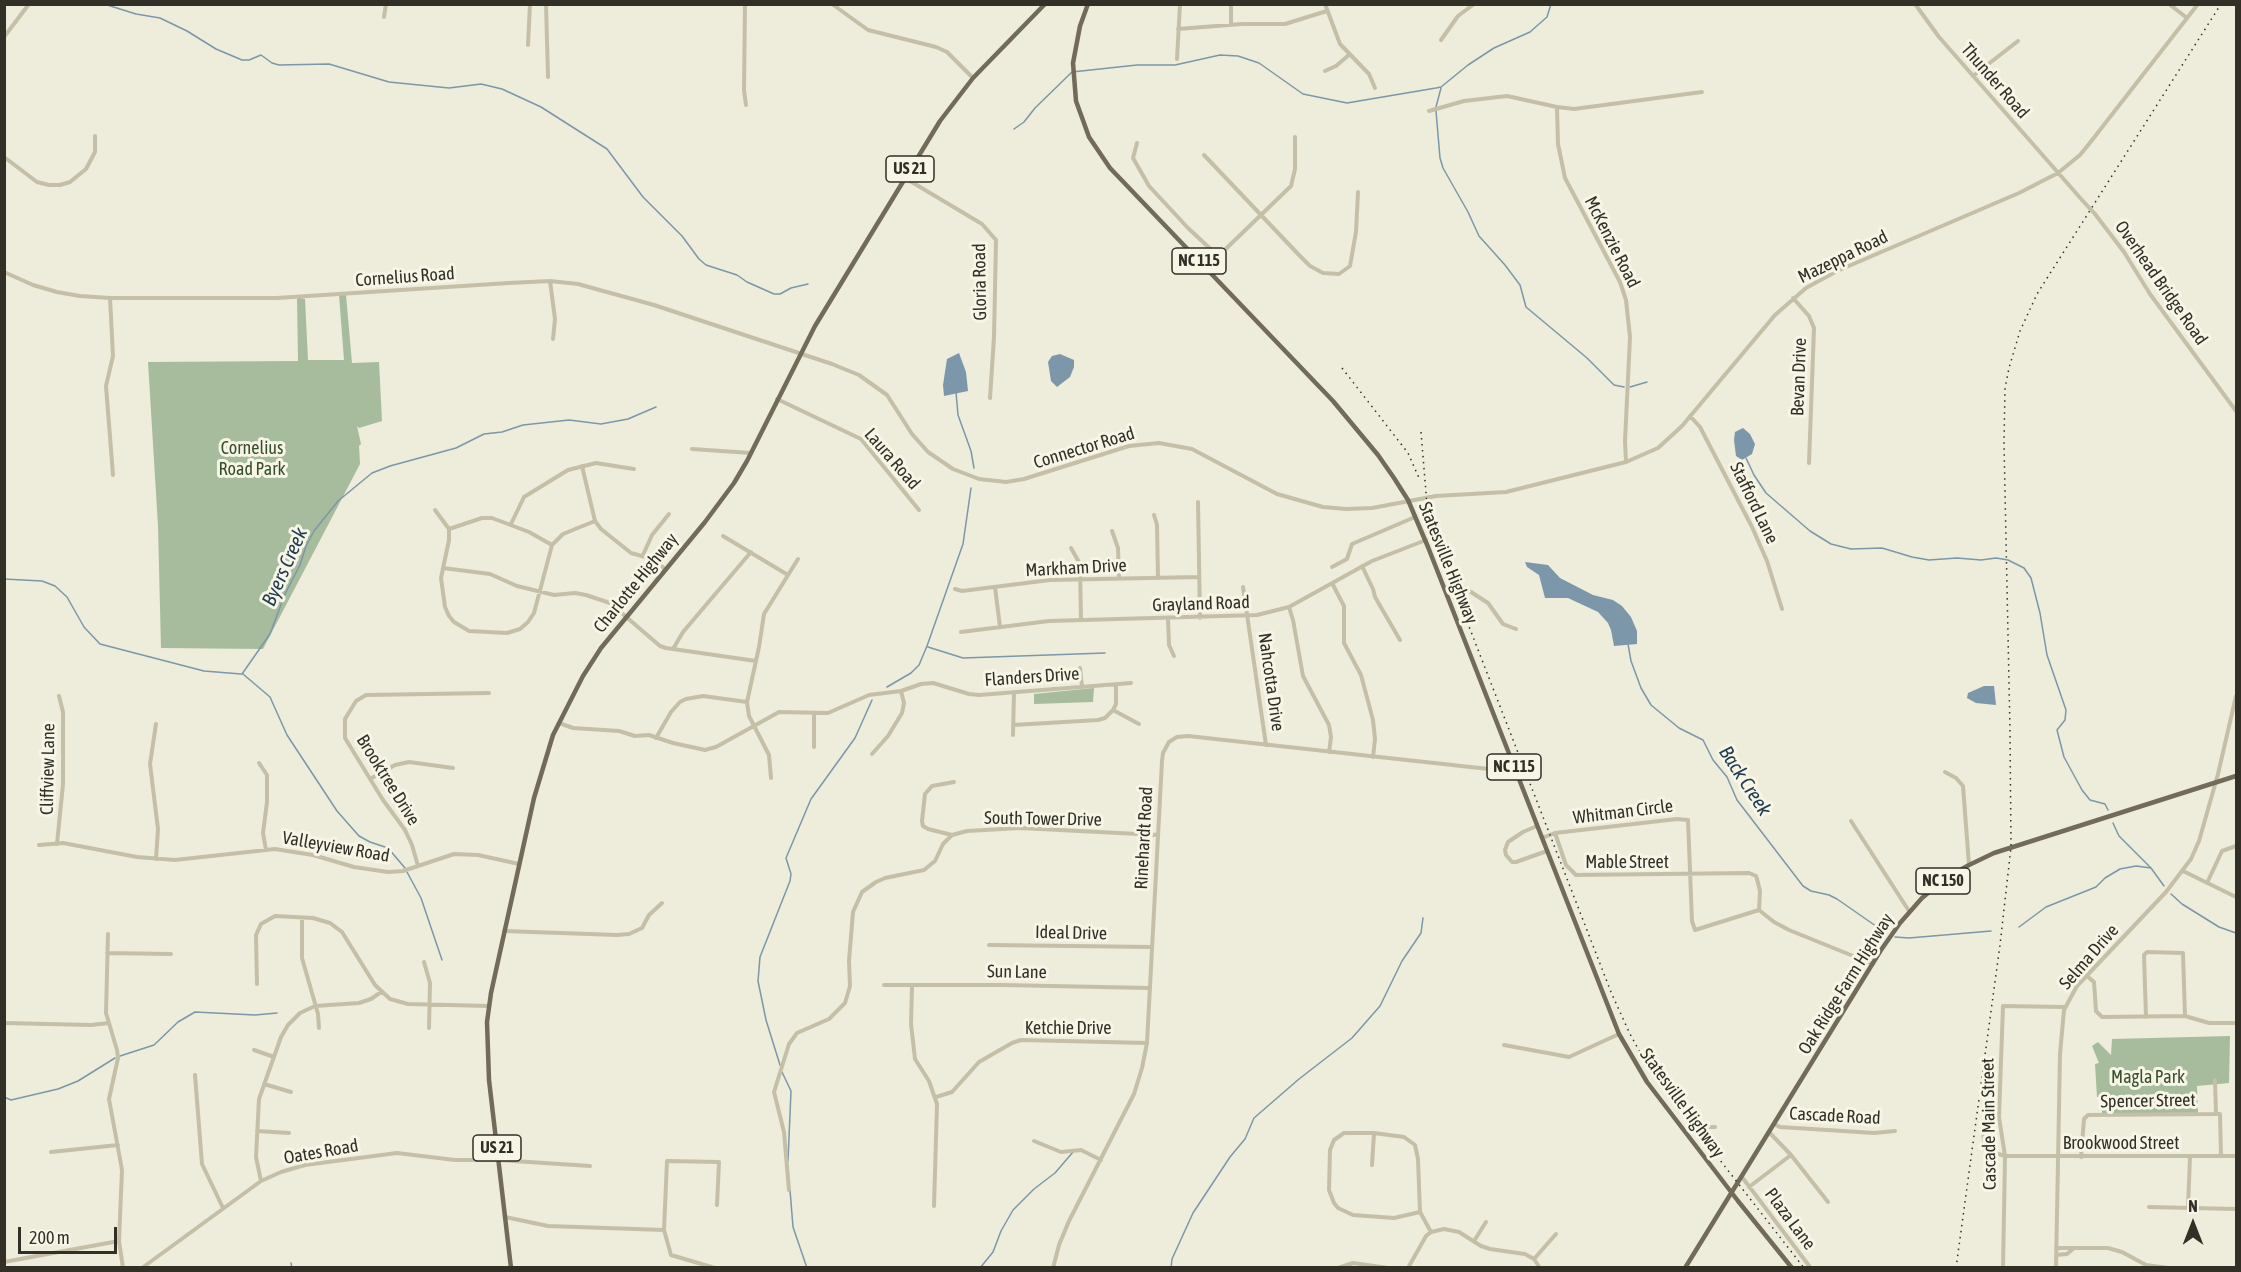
<!DOCTYPE html>
<html>
<head>
<meta charset="utf-8">
<style>
  body { margin:0 }
  #map { position:relative; width:2241px; height:1272px; overflow:hidden; background:#eeecda; font-family:"Asap Condensed",sans-serif }
  canvas { display:block }
  .frame { position:absolute; inset:0; border:6px solid #322f27; pointer-events:none }
  .north { position:absolute; left:2163px; top:1194px; width:60px; height:60px; -webkit-text-stroke:4px #f7f5e6; paint-order:stroke; rotate:0deg; font-size:16px; font-weight:700; line-height:24px; text-align:center; color:#322f27 }
  .north::after { content:''; display:block; margin:auto; width:21px; height:27px; background:#322f27; clip-path:polygon(50% 0,100% 100%,50% 72%,0 100%) }
  .scale { position:absolute; left:18px; top:1227px; width:99px; height:27px; box-sizing:border-box; border:3px solid #322f27; border-top:0; padding-left:8px; font-size:18px; line-height:21px; white-space:nowrap; color:#322f27; -webkit-text-stroke:4px #f7f5e6; paint-order:stroke }
</style>
</head>
<body>
<div id="map">
<canvas width="2241" height="1272"></canvas>
<div class="frame"></div>
<div class="north">N</div>
<div class="scale">200 m</div>
</div>
<script>
const ctx = document.querySelector('canvas').getContext('2d');
ctx.lineJoin = 'round';
function fill(path, color) { ctx.fillStyle = color; ctx.fill(path, 'evenodd'); }
const shape = rows => new Path2D(rows.map(r => 'M' + r).join(''));
function strokePath(path, color, width, dash) { ctx.strokeStyle = color; ctx.lineWidth = width; ctx.lineCap = dash ? 'butt' : 'round'; ctx.setLineDash(dash || []); ctx.stroke(path); }
function drawText(font, color, halo, rows, align = 'center') {
  ctx.font = font + ' "Asap Condensed",sans-serif'; ctx.lineWidth = 6; ctx.setLineDash([]); ctx.textBaseline = 'middle'; ctx.strokeStyle = halo; ctx.fillStyle = color; for (const [text, x, y, turn = 0] of rows) {
    ctx.save(); ctx.translate(x, y); ctx.rotate((+turn || 0) * Math.PI / 180); ctx.textAlign = isNaN(turn) ? turn : align; if (halo) ctx.strokeText(text, 0, 0); ctx.fillText(text, 0, 0); ctx.restore();
  }
}
fill(shape([
  [339,295,346,295,352,363,379,362,382,421,359,428,357,426,361,444,359,446,360,464,263,649,161,648,158,526,148,362,298,361,297,297,305,299,308,360,344,360],
  [1094,688,1093,702,1034,704,1034,694],
  [2230,1036,2229,1083,2197,1086,2198,1114,2102,1115,2102,1097,2097,1097,2095,1064,2099,1063,2092,1046,2098,1042,2111,1055,2112,1039]
]), '#a6bc9c');
fill(shape([
  [959,353,966,372,968,391,944,396,943,385,947,359],
  [1060,354,1074,360,1074,367,1070,377,1057,387,1051,381,1048,362,1052,356],
  [1743,428,1750,434,1755,444,1752,454,1742,460,1736,456,1734,440,1735,432],
  [1525,562,1548,565,1560,578,1593,595,1613,600,1622,606,1631,617,1637,631,1637,644,1614,646,1611,630,1608,623,1598,612,1568,598,1545,598,1539,575,1527,567],
  [1984,686,1994,686,1996,705,1976,703,1967,698,1968,693]
]), '#7c97a9');
strokePath(shape([
  [104,4,136,14,160,18,187,31,216,49,242,60,249,60,261,55,272,63,279,65,329,64,389,82,449,88,481,84,502,89,541,107,607,149,643,197,682,236,699,259,706,265,737,275,747,282,774,294,780,294,791,288,808,284],
  [1436,107,1441,88],
  [1436,111,1440,158,1443,168,1468,212,1479,236,1505,265,1520,285,1526,307,1587,358,1614,385,1624,387],
  [1014,129,1024,122,1035,108,1072,72,1137,65,1175,65,1220,55,1238,56,1259,63,1303,94,1347,103,1436,88,1441,87,1468,65,1494,48,1530,32,1547,17,1551,4],
  [1630,387,1647,382],
  [956,392,958,415,971,451,974,468],
  [1746,458,1754,475,1766,493,1810,531,1831,544,1851,549,1882,548,1912,557,1929,560,1957,558,1981,560,1996,558,2008,560,2024,568,2031,578,2040,613,2047,655,2066,710,2065,720,2057,730,2064,757,2082,790,2090,800,2105,804,2108,810],
  [4,579,42,581,55,586,67,597,84,627,100,644,204,671,241,674],
  [1628,644,1631,661,1641,688,1651,705,1679,728,1703,740,1713,760,1727,777,1737,800,1803,886,1811,891,1829,895,1837,899,1886,933],
  [928,647,963,658,1105,653],
  [242,674,270,634,285,594,300,565,306,546,314,531,338,501,372,473,390,466,456,448,484,434,502,432,523,425,569,420,601,424,628,419,656,407],
  [243,674,270,697,287,735,337,811,359,836,370,842,388,848,405,868],
  [887,687,911,673,919,665,927,646,963,544,971,488],
  [2113,823,2119,836,2151,868],
  [407,872,421,898,442,960],
  [2171,894,2182,904,2219,927,2236,933],
  [2019,927,2046,907,2096,887,2105,878,2120,869,2136,866,2151,868,2164,886],
  [1895,937,1909,938,1991,931],
  [120,1056,154,1045,178,1022,195,1012,255,1015,277,1013],
  [780,1065,766,1020,758,981,760,957,790,881,791,874,786,858,811,799,855,738,872,700],
  [782,1072,791,1091,788,1161],
  [4,1097,11,1100,58,1089,78,1081,115,1058],
  [790,1190,793,1227,807,1268],
  [291,1263,292,1268],
  [980,1268,993,1252,1001,1231,1013,1210,1034,1189,1055,1173,1073,1152],
  [1171,1268,1172,1259,1193,1213,1230,1157,1245,1139,1254,1118,1299,1079,1352,1038,1380,1006,1402,961,1421,933,1423,918]
]), '#7c97a9', 1.5);
strokePath(shape([
  [546,4,548,77],
  [745,4,744,90,746,105],
  [832,4,868,30,936,47,947,52,973,78],
  [1231,4,1231,25],
  [1325,4,1340,44,1369,74,1375,88],
  [1915,4,1939,37,2082,200],
  [2169,4,2187,18],
  [384,17,386,4],
  [1178,29,1242,24,1285,24,1327,11],
  [4,37,29,4],
  [1441,40,1458,16,1474,4],
  [528,45,530,4],
  [1177,59,1180,4],
  [1325,71,1336,66,1350,54],
  [1973,76,2018,41],
  [1557,107,1558,144,1565,178,1620,282,1626,300,1630,337,1625,441,1626,462],
  [1429,111,1464,101,1507,96,1557,107,1574,109,1702,92],
  [1137,143,1133,158,1149,186,1188,228,1218,256],
  [1204,155,1299,255,1310,266,1323,273,1339,274,1350,266,1356,232,1358,192],
  [4,157,37,182,49,185,60,185,70,182,86,169,95,152,95,136],
  [905,178,982,224,996,240,994,337,990,398],
  [2095,214,2124,252,2150,294,2236,411],
  [1206,268,1291,186,1295,169,1295,137],
  [4,272,33,285,57,292,80,296,110,298,277,298,509,283,550,281,578,284,654,305,832,364,859,375,887,395,912,434,928,452,953,469,979,479,1006,482,1024,479,1129,446,1159,443,1192,449,1277,494,1323,507,1346,509,1372,508,1436,496,1506,492,1626,462,1658,448,1682,426,1775,315,1806,288,1837,271,2019,193,2058,173,2080,155,2089,144,2198,4],
  [550,281,555,319,553,339],
  [110,298,113,356,106,386,113,475],
  [1793,298,1809,316,1814,328,1809,463],
  [777,399,861,439,919,510],
  [1690,416,1700,427,1752,527,1767,561,1782,609],
  [692,449,751,453],
  [582,466,595,521,601,529,631,553,653,559,665,569],
  [1429,497,1433,519,1457,583],
  [1198,502,1200,618],
  [435,510,449,529,449,540,441,578,445,607,449,616,454,622,469,631,507,633,520,629,528,622,534,613,552,545,563,534,595,521],
  [1154,515,1157,525,1158,578],
  [511,524,524,497,568,470,596,463,634,469],
  [449,529,482,518,492,518,529,532,552,545],
  [1112,531,1118,548,1119,579],
  [723,536,788,575],
  [1071,548,1080,564,1081,620],
  [643,555,652,535,669,514],
  [1362,566,1373,589,1375,597,1400,640],
  [1332,567,1347,559,1352,544,1415,517],
  [443,568,490,574,517,586,554,595,575,593,586,595,610,603,660,646,666,648,756,661],
  [1332,583,1344,606,1344,643,1361,675,1373,720,1375,739,1373,757],
  [995,587,1000,627],
  [1243,587,1266,745],
  [1444,588,1457,583,1488,603,1503,624,1516,629],
  [955,589,962,591,1050,580,1199,577],
  [1289,607,1293,620,1303,676,1329,725,1331,737,1329,752],
  [1168,619,1169,645,1174,656],
  [961,632,1049,621,1257,615,1289,607,1372,561,1426,540],
  [673,649,683,632,751,552],
  [1080,668,1082,687],
  [1113,710,1139,724],
  [814,713,814,747],
  [559,723,573,728,619,731,635,736,649,735,673,743,705,750,716,747,779,712,828,713,869,695,901,691,921,684,933,683,969,694,979,695,1131,683],
  [1013,725,1098,720,1105,718,1113,710,1116,704,1116,684],
  [1013,735,1014,692],
  [656,738,671,712,680,702,686,699,703,696,747,702],
  [872,754,888,736,902,713,904,703,901,691],
  [259,763,267,775,267,802,263,833,266,850],
  [1945,772,1956,778,1963,786,1969,865],
  [771,778,769,755,749,716,747,702,759,647,764,614,798,559],
  [370,779,395,765,409,762,453,768],
  [954,782,932,786,925,794,922,821,923,826,928,829,952,835,967,831,1020,828,1158,835],
  [1851,821,1909,911],
  [1537,826,1523,832,1508,842,1505,850,1506,855,1512,862,1516,862,1547,851],
  [1555,833,1566,865,1576,875,1749,873,1756,876,1757,879,1760,891,1759,910],
  [1542,838,1555,833,1677,819,1688,820,1692,921,1695,930,1759,910],
  [57,844,63,784,63,712,59,696],
  [39,845,63,843,137,857,175,860,275,849,313,855,354,867,388,872,403,871,454,854,478,855,519,864],
  [156,859,158,829,150,764,156,724],
  [418,866,412,845,405,830,383,800,345,738,345,719,356,701,366,695,489,693],
  [2183,871,2236,897],
  [2207,883,2222,851,2236,846],
  [1759,910,1774,922,1789,930,1873,964],
  [302,918,302,958,318,1014,319,1028],
  [504,931,617,935,629,934,642,928,649,915,662,903],
  [108,934,106,1013,117,1050,118,1058,109,1099,122,1170,119,1241,123,1268],
  [989,945,1152,947],
  [107,953,171,954],
  [424,962,430,983,429,1028],
  [2087,976,2094,982,2096,1011,2102,1017,2185,1016,2209,1023,2236,1023],
  [257,984,256,935,261,924,275,916,313,918,330,923,342,932,375,985,390,999,408,1004,489,1006],
  [884,985,1002,985,1149,988],
  [912,986,911,1024,915,1059,929,1081,937,1104,934,1206],
  [2146,1017,2144,955,2147,952,2183,953,2185,1016],
  [4,1023,91,1025,109,1023],
  [1504,1045,1569,1057,1619,1034],
  [254,1050,274,1057],
  [195,1075,202,1164,223,1208],
  [2215,1080,2216,1114],
  [264,1084,291,1092],
  [936,1097,952,1092,979,1062,1012,1043,1021,1040,1147,1043],
  [2216,1114,2220,1114,2221,1156],
  [1999,1117,1987,1118,1982,1122,1985,1150,2005,1156,2236,1156],
  [1774,1124,1780,1127,1874,1133,1895,1131],
  [257,1131,289,1133],
  [1685,1132,1694,1127,1715,1127],
  [1769,1132,1791,1155,1828,1202],
  [1034,1141,1061,1152,1081,1150,1101,1160],
  [51,1152,118,1145],
  [2081,1157,2084,1119,2088,1115,2216,1114],
  [1372,1165,1374,1133],
  [1742,1177,1810,1267],
  [261,1181,256,1157,259,1099,281,1037,288,1025,300,1013,315,1006,359,1003,371,999,381,992],
  [1749,1187,1791,1155],
  [789,1190,784,1132,774,1092,789,1044,797,1033,829,1019,845,1003,850,986,849,961,853,912,862,892,876,882,885,878,924,870,935,861,943,844,952,835],
  [2149,1207,2236,1209],
  [2188,1208,2190,1157],
  [1420,1212,1394,1218,1353,1215,1338,1208,1334,1203,1329,1190,1330,1150,1334,1140,1344,1133,1374,1133,1404,1137,1415,1145,1418,1159,1420,1212,1431,1232],
  [505,1217,548,1226,664,1230],
  [1474,1241,1486,1222],
  [2056,1248,2108,1248,2122,1252,2146,1265,2169,1268],
  [2056,1255,2067,1254,2074,1248],
  [1534,1259,1556,1234],
  [4,1262,119,1241],
  [142,1268,261,1181,281,1172,305,1165,397,1153,455,1160,498,1160,590,1166],
  [715,1268,671,1255,664,1230,667,1161,719,1162,717,1205],
  [1053,1268,1059,1245,1069,1221,1134,1094,1142,1068,1147,1043,1162,761,1163,753,1169,742,1177,737,1188,736,1516,772],
  [1338,1268,1353,1263,1388,1268],
  [1408,1268,1426,1236,1431,1232,1444,1229,1459,1232,1481,1246,1490,1249,1525,1254,1534,1259,1540,1268],
  [2003,1268,2005,1156,1999,1117,2003,1006,2065,1007],
  [2056,1268,2060,1054,2064,1010,2077,986,2166,892,2191,859,2199,841,2218,774,2236,696],
  [2183,1268,2189,1268]
]), '#c5bfa7', 4);
strokePath(shape([
  [1088,4,1080,26,1073,63,1076,101,1089,137,1110,168,1333,401,1378,455,1394,478,1408,500,1428,547,1619,1034,1647,1082,1738,1201,1792,1268],
  [511,1268,489,1080,487,1022,491,993,534,798,553,735,583,676,601,648,705,522,734,483,747,461,815,326,940,121,973,78,1045,4],
  [1685,1268,1881,950,1900,923,1922,898,1946,878,1969,865,1994,853,2236,776]
]), '#736b59', 4.5);
strokePath(shape([
  [1342,368,1408,453,1419,478],
  [1421,432,1427,505,1434,529],
  [1428,521,1611,992,1629,1032,1649,1069,1804,1268],
  [1956,1268,2000,945,2011,847,2010,731,2004,443,2005,388,2009,368,2020,331,2037,294,2221,4]
]), '#322f27', 1.5, [1.5, 4.5]);
strokePath(shape([
  [2082,200,2095,214]
]), '#c5bfa7', 4);
for (const [x, y, w] of [
  [910,169,48],
  [1199,261,54],
  [1514,767,54],
  [1943,881,54],
  [497,1148,48]
]) { const box = new Path2D(); box.roundRect(x - w / 2, y - 13, w, 26, 4.5); ctx.fillStyle = '#f7f5e6'; ctx.fill(box); strokePath(box, '#322f27', 1.5); }
drawText('bold 16px', '#322f27', null, [
  ["US 21",910,169],
  ["NC 115",1199,261],
  ["NC 115",1514,767],
  ["NC 150",1943,881],
  ["US 21",497,1148]
]);
drawText('18px', '#322f27', '#f7f5e6', [
  ["Thunder Road",1995,81,49],
  ["McKenzie Road",1612,242,63],
  ["Mazeppa Road",1843,257,-26],
  ["Cornelius Road",405,277,-4],
  ["Gloria Road",980,282,-91],
  ["Overhead Bridge Road",2161,283,55],
  ["Bevan Drive",1799,377,-88],
  ["Connector Road",1084,448,-17],
  ["Laura Road",892,459,49],
  ["Stafford Lane",1754,503,64],
  ["Statesville Highway",1448,563,68],
  ["Markham Drive",1076,568,-3],
  ["Charlotte Highway",636,583,-51],
  ["Grayland Road",1201,604,-2],
  ["Flanders Drive",1032,677,-4],
  ["Nahcotta Drive",1271,682,82],
  ["Cliffview Lane",48,769,-89],
  ["Brooktree Drive",388,780,58],
  ["Whitman Circle",1623,812,-7],
  ["South Tower Drive",1043,819,1],
  ["Rinehardt Road",1144,838,-87],
  ["Valleyview Road",336,847,10],
  ["Mable Street",1627,862],
  ["Ideal Drive",1071,933,1],
  ["Selma Drive",2089,957,-49],
  ["Sun Lane",1017,972,1],
  ["Oak Ridge Farm Highway",1846,984,-58],
  ["Ketchie Drive",1068,1028],
  ["Spencer Street",2148,1101,-1],
  ["Statesville Highway",1682,1103,54],
  ["Cascade Road",1835,1116,3],
  ["Cascade Main Street",1989,1124,-91],
  ["Brookwood Street",2121,1143],
  ["Oates Road",321,1152,-10],
  ["Plaza Lane",1790,1219,53]
]);
drawText('18px', '#364e2d', '#f7f5e6', [
  ["Cornelius",252,448],
  ["Road Park",252,469],
  ["Magla Park",2148,1077]
]);
drawText('italic 20px', '#213c50', '#f7f5e6', [
  ["Byers Creek",285,567,-66],
  ["Back Creek",1745,781,57]
]);
</script>
</body>
</html>
